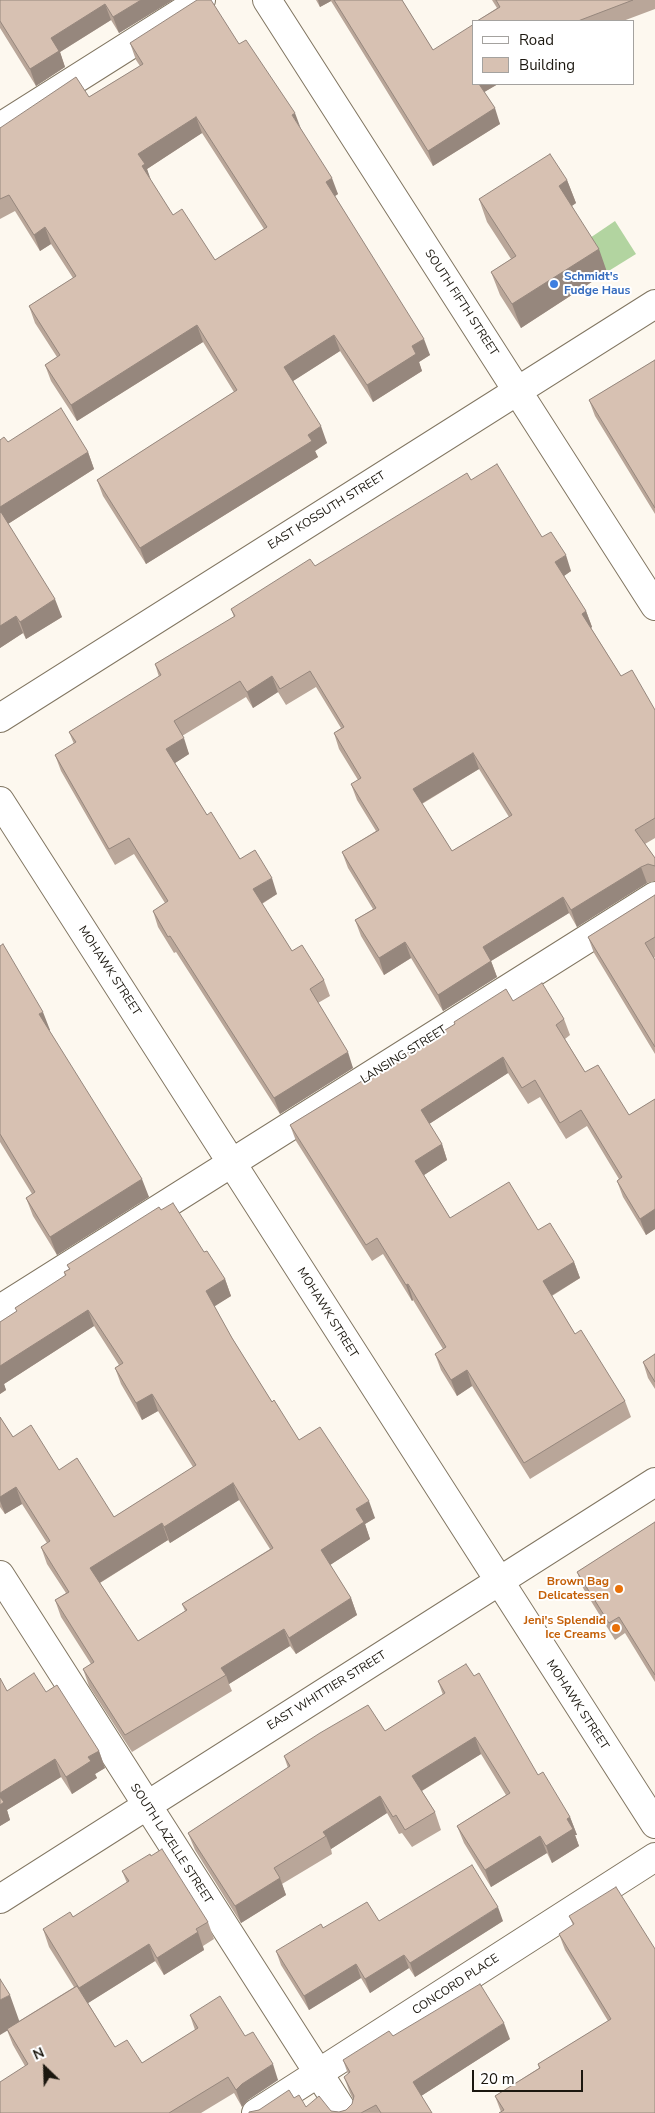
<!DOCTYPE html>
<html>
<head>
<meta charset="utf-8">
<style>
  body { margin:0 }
  #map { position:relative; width:655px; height:2113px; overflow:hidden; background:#fdf8ef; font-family:"Nunito Sans",sans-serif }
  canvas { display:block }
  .legend { position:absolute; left:472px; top:20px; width:162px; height:65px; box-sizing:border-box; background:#fff; border:1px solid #a4a29f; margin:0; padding:6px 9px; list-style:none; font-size:15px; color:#1b170f }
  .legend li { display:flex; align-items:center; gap:10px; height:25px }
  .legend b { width:25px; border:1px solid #a4a29f }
  .north { position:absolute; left:20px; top:2043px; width:50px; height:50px; -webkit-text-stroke:4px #fff; paint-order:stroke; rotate:336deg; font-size:14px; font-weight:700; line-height:20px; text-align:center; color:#1b170f }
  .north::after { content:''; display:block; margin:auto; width:18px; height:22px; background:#1b170f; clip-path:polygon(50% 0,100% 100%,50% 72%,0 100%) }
  .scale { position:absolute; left:472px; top:2070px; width:111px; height:22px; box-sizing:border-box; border:2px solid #1b170f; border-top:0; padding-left:6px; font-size:15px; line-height:18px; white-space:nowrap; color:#1b170f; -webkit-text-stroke:4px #fff; paint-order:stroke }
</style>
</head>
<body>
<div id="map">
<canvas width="655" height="2113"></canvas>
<ul class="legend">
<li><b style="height:6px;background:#fff"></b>Road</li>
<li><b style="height:14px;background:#d7c1b2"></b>Building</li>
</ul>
<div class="north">N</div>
<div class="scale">20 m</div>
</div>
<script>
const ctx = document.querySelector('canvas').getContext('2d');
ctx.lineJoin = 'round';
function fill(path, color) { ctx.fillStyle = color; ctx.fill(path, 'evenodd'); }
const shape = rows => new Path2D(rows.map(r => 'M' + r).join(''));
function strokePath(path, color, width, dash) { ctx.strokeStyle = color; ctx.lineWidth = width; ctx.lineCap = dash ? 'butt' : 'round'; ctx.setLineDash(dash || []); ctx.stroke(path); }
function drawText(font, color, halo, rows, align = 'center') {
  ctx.font = font + ' "Nunito Sans",sans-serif'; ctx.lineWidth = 4; ctx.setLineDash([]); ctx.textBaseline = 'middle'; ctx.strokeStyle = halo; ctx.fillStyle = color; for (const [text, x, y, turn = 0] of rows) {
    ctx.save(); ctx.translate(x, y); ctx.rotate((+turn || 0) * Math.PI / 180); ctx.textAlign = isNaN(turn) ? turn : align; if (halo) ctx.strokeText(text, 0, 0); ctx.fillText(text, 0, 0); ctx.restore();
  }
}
fill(shape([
  [615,221,636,254,607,272,587,240]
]), '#b2d4a0');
const minor = shape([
  [267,0,655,606],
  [0,127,201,0],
  [0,718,655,304],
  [0,801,655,1824],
  [0,1309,655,896],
  [0,1575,344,2113],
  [0,1899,655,1482],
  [256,2113,655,1857]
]);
strokePath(minor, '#807561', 30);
strokePath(minor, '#fff', 28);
fill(shape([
  [0,0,173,0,119,33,111,20,60,52,65,67,36,86,0,28],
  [316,0,402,0,433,50,474,84,498,84,484,92,500,124,433,166,331,1,320,7],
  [492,0,655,0,655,9,623,21,477,21,497,8],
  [130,43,239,44,301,129,338,194,335,196,430,355,419,362,422,371,373,402,340,351,293,381,327,443,315,451,318,457,146,564,103,496,97,480,234,392,203,342,77,421,51,381,45,365,57,357,35,323,29,306,73,278,51,244,40,251,15,211,0,219,0,128,89,97,140,66,136,60],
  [202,133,264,229,215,260,173,215,150,180,147,169],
  [567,180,576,203,572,206,607,272,521,328,500,295,491,272,511,259,487,222,479,199],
  [655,360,655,514,595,416,589,400],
  [0,440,8,442,88,452,94,469,8,524,62,617,26,639,23,633,0,648],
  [471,480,542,537,571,571,564,576,586,611,592,627,591,628,621,676,655,710,655,838,645,844,655,858,655,881,647,883,577,927,569,913,491,961,497,977,443,1011,411,958,384,975,361,936,355,920,373,909,348,868,342,852,376,831,357,800,351,784,358,780,339,749,334,733,341,728,316,687,286,705,278,692,253,708,246,697,182,736,189,754,175,763,207,815,240,859,277,894,262,904,292,951,324,980,330,996,318,1003,353,1068,280,1114,176,952,174,953,158,927,153,911,165,903,134,854,115,865,61,771,55,755,74,744,69,732,159,677,155,664,234,617,231,609,315,566],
  [479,769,509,817,452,851,422,804],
  [655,895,655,957,654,958,655,960,655,1054,594,953,588,937],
  [0,946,50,1030,49,1030,149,1197,57,1255,33,1216,26,1198,32,1194,0,1142],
  [513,1001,564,1019,570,1035,565,1039,585,1072,629,1115,655,1099,655,1229,646,1235,623,1197,617,1181,619,1179,587,1126,566,1139,540,1097,528,1104,508,1073,429,1124,442,1144,447,1160,424,1175,450,1218,538,1230,574,1262,580,1278,552,1296,575,1334,625,1401,631,1417,530,1479,472,1386,457,1396,441,1370,435,1354,443,1349,413,1300,412,1301,383,1254,372,1261,296,1141,290,1125,455,1024,454,1022],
  [161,1210,204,1252,225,1279,231,1296,214,1306,232,1338,272,1402,299,1440,375,1518,365,1524,370,1539,330,1565,351,1598,357,1615,296,1654,290,1646,229,1684,232,1691,132,1752,89,1686,83,1669,91,1664,61,1617,55,1600,66,1593,47,1564,41,1547,47,1543,22,1504,5,1514,0,1507,0,1417,13,1437,59,1470,114,1517,193,1467,158,1411,142,1420,121,1384,115,1368,119,1365,94,1326,4,1384,6,1390,0,1394,0,1322,17,1311,15,1308,65,1276,64,1272,69,1269,67,1265],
  [239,1500,270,1549,182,1604,185,1611,138,1641,100,1583,168,1540,170,1543],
  [655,1354,655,1389,648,1378,643,1362],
  [655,1522,655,1682,625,1633,615,1640,583,1588,577,1572],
  [438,1681,538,1775,570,1817,577,1835,575,1835,579,1846,552,1863,547,1853,491,1887,464,1843,457,1826,506,1795,481,1754,422,1791,435,1812,441,1830,412,1847,402,1833,399,1834,387,1813,331,1849,332,1854,282,1884,286,1895,241,1923,195,1850,188,1833,288,1768,284,1756,385,1731,443,1695],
  [7,1691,46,1692,99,1751,105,1768,95,1774,97,1778,72,1794,61,1777,7,1810,10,1820,0,1826],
  [122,1871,208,1922,214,1939,203,1946,204,1950,164,1975,155,1961,88,2003,115,2047,142,2063,195,2030,190,2015,245,2036,278,2080,248,2100,242,2107,234,2093,201,2113,0,2113,25,2066,13,2045,7,2030,19,2021,74,1987,49,1947,43,1929,73,1917,127,1883],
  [569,1916,655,1949,655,2113,501,2112,495,2096,539,2068,538,2064,608,2021,565,1950,559,1934,573,1925],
  [379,1921,503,1921,415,1977,409,1968,370,1993,361,1978,309,2010,281,1965,276,1951,323,1928],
  [393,2036,510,2039,421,2096,432,2113,249,2113,294,2098,306,2107,339,2112,346,2110,352,2104,353,2099,350,2093,344,2077,348,2074,343,2060]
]), '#b9a699');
fill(shape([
  [141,0,173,0,119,33,113,17],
  [318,0,331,0,331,1,320,7],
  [105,4,111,20,60,52,65,67,36,86,30,69,51,38],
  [478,84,498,84,481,94],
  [495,108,500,124,433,166,428,151],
  [295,113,301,129,292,115],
  [196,117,202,133,147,169,151,180,142,166,138,154],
  [332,178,338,194,332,198,326,182],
  [567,180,576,203,567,209,559,186],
  [45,227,51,244,40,251,34,235],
  [599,249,607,272,521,328,512,304],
  [197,325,203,342,77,421,71,405],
  [334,335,340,351,290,383,284,367],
  [424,339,430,355,419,362,422,371,373,402,367,385,412,346],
  [321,426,327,443,315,451,318,457,146,564,140,548],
  [88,452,94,469,0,529,0,507],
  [566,555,571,571,561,578,555,562],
  [55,599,62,617,26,639,20,622],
  [586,611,592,627,588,630,582,614],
  [16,616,23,633,0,648,0,626],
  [272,676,278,692,253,708,247,692],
  [184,738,189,754,172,765,166,749],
  [473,753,479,769,419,805,413,789],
  [641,867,647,883,577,927,571,910],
  [272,878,277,894,259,905,253,889],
  [563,897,569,913,491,961,497,977,443,1011,438,995,483,947],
  [405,942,411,958,384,975,379,958],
  [43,1012,50,1030,46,1032,39,1014],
  [348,1052,353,1068,280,1114,274,1098],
  [503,1057,508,1073,426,1126,421,1110],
  [442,1144,447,1160,421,1177,415,1161],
  [142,1179,149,1197,57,1255,50,1237],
  [655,1209,655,1229,646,1235,640,1219],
  [574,1262,580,1278,549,1297,543,1281],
  [225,1279,231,1296,212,1308,206,1291],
  [408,1284,413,1300,412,1301,406,1285],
  [88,1310,94,1326,4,1384,6,1390,0,1394,0,1366],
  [467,1370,472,1386,457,1396,451,1380],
  [152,1394,158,1411,142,1420,136,1403],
  [233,1483,239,1500,170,1543,164,1527],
  [16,1487,22,1504,5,1514,0,1501,0,1497],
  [369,1501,375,1518,365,1524,370,1539,327,1567,321,1550,356,1509],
  [162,1523,168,1540,96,1585,90,1568],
  [351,1598,357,1615,296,1654,289,1638],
  [284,1629,290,1646,229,1684,226,1675,221,1668],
  [475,1737,481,1754,418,1793,412,1776],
  [99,1751,105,1768,95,1774,97,1778,72,1794,66,1777,88,1757],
  [55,1759,61,1777,7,1810,10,1820,0,1826,0,1793],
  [380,1796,387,1813,331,1849,326,1836,323,1832],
  [570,1817,577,1835,575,1835,579,1846,552,1863,546,1846,567,1819],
  [540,1836,547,1853,491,1887,485,1870],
  [280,1878,286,1895,241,1923,235,1906],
  [498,1907,503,1921,415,1977,410,1963],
  [198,1932,204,1950,164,1975,157,1958],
  [149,1944,155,1961,85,2005,79,1988],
  [404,1955,409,1968,370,1993,365,1979],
  [356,1964,361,1978,309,2010,304,1996],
  [10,1995,20,2023,0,2035,0,2000],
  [504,2023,510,2039,418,2098,413,2082],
  [273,2064,278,2080,248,2100,242,2107,236,2090,242,2084]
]), '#96877d');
const building = shape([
  [0,0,141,0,113,17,105,4,51,38,59,51,30,69,0,21,0,0],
  [197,0,211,0,239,44,246,40,295,113,292,115,332,178,326,182,424,339,412,346,416,354,367,385,334,335,284,367,321,426,308,435,312,441,140,548,97,480,237,390,197,325,71,405,45,365,60,355,29,306,76,276,45,227,34,235,9,195,0,199,0,128,76,77,89,97,143,64,130,43,197,0],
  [196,117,267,227,215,260,182,209,173,215,142,166,145,164,138,154,196,117],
  [334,0,402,0,433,50,474,24,474,84,479,84,495,108,428,151,334,0],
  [496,0,633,0,578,21,477,21,500,7,496,0],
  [550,154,567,180,559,186,599,249,512,304,491,272,516,256,479,199,550,154],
  [655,360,655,508,589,400,655,360],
  [61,408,88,452,0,507,0,440,4,437,8,442,61,408],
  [497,464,542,537,551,532,566,555,555,562,586,611,582,614,621,676,632,670,655,710,655,818,635,830,655,858,655,866,648,864,641,867,571,910,563,897,483,947,491,961,438,995,405,942,379,958,355,920,376,908,342,852,379,830,351,784,361,778,334,733,344,727,310,671,280,689,272,676,247,692,240,681,174,721,184,738,166,749,207,815,211,812,240,859,255,850,272,878,253,889,292,951,302,945,324,980,310,989,348,1052,274,1098,170,936,168,937,153,911,168,901,129,838,109,849,55,755,76,742,69,732,161,675,155,664,235,616,231,609,310,559,315,566,467,473,471,480,497,464],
  [473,753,512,815,452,851,413,789,473,753],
  [1,512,55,599,20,622,16,616,0,626,0,513,1,512],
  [655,895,655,937,645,943,655,960,655,1047,588,937,655,895],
  [3,944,43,1012,39,1014,142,1179,50,1237,26,1198,35,1192,0,1134,0,946,3,944],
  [542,983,564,1019,556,1025,585,1072,598,1065,629,1115,655,1099,655,1209,640,1219,617,1181,622,1177,581,1110,560,1123,535,1080,522,1088,503,1057,421,1110,442,1144,415,1161,450,1218,509,1182,538,1230,550,1223,574,1262,543,1281,575,1334,581,1330,625,1401,524,1463,467,1370,451,1380,435,1354,446,1347,408,1284,406,1285,377,1238,366,1245,290,1125,455,1024,454,1022,506,989,513,1001,542,983],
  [173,1203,204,1252,207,1251,225,1279,206,1291,232,1338,272,1402,274,1400,299,1440,320,1427,369,1501,356,1509,364,1522,321,1550,351,1598,289,1638,284,1629,221,1668,226,1675,125,1735,83,1669,94,1662,55,1600,69,1592,41,1547,50,1541,16,1487,0,1497,0,1417,13,1437,31,1425,59,1470,77,1458,114,1517,196,1465,152,1394,136,1403,115,1368,123,1363,88,1310,0,1366,0,1322,17,1311,15,1308,66,1275,64,1272,70,1269,67,1265,159,1207,161,1210,173,1203],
  [233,1483,273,1548,182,1604,187,1610,138,1641,90,1568,162,1523,164,1527,233,1483],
  [655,1354,655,1382,643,1362,655,1354],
  [655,1522,655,1675,619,1617,609,1623,577,1572,655,1522],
  [466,1664,474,1676,479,1673,538,1775,543,1772,570,1817,567,1819,573,1829,546,1846,540,1836,485,1870,457,1826,510,1793,475,1737,412,1776,435,1812,405,1830,396,1815,393,1817,380,1796,323,1832,326,1836,274,1868,280,1878,235,1906,188,1833,290,1766,284,1756,320,1733,368,1705,385,1731,445,1693,438,1681,466,1664],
  [34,1673,46,1692,57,1685,99,1751,88,1757,91,1761,66,1777,55,1759,0,1793,0,1678,7,1691,34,1673],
  [0,1797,4,1802,0,1805,0,1797],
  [162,1849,208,1922,196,1929,198,1932,157,1958,149,1944,79,1988,43,1929,70,1912,73,1917,129,1881,122,1871,150,1854,151,1856,162,1849],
  [472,1865,498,1907,410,1963,404,1955,365,1979,356,1964,304,1996,276,1951,321,1924,323,1928,367,1902,379,1921,472,1865],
  [616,1887,655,1949,655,2113,499,2113,504,2110,495,2096,540,2068,538,2064,611,2019,559,1934,574,1924,569,1916,616,1887],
  [0,1979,10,1995,0,2000,0,1979],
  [480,1984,504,2023,413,2082,432,2113,381,2113,376,2105,361,2113,249,2113,249,2112,259,2110,289,2090,294,2098,299,2095,306,2107,319,2096,331,2111,339,2112,346,2110,352,2104,354,2096,344,2077,350,2072,343,2060,389,2031,393,2036,480,1984],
  [77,1986,115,2047,127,2040,142,2063,198,2028,190,2015,220,1996,245,2036,253,2032,273,2064,242,2084,236,2090,228,2077,169,2113,0,2113,0,2082,28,2064,7,2029,77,1986]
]);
fill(building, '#d7c1b2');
strokePath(building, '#96877d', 1);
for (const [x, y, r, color] of [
  [554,284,5,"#3f7fe0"],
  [619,1589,5,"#e8710a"],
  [616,1628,5,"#e8710a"]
]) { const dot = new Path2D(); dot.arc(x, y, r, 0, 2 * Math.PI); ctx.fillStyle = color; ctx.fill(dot); strokePath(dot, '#fff', 2); }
drawText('bold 12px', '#366cbe', '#fff', [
  ["Schmidt's",564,277],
  ["Fudge Haus",564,291]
], 'left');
drawText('12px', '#1b170f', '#fff', [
  ["SOUTH FIFTH STREET",461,303,57],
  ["EAST KOSSUTH STREET",327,511,-32],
  ["MOHAWK STREET",109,971,57],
  ["LANSING STREET",404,1055,-32],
  ["MOHAWK STREET",327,1313,58],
  ["EAST WHITTIER STREET",327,1691,-32],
  ["MOHAWK STREET",577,1705,57],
  ["SOUTH LAZELLE STREET",171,1844,57],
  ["CONCORD PLACE",456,1985,-33]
]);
drawText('bold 12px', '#c56008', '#fff', [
  ["Brown Bag",609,1582],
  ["Delicatessen",609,1596],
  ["Jeni's Splendid",606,1621],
  ["Ice Creams",606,1635]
], 'right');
</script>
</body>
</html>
